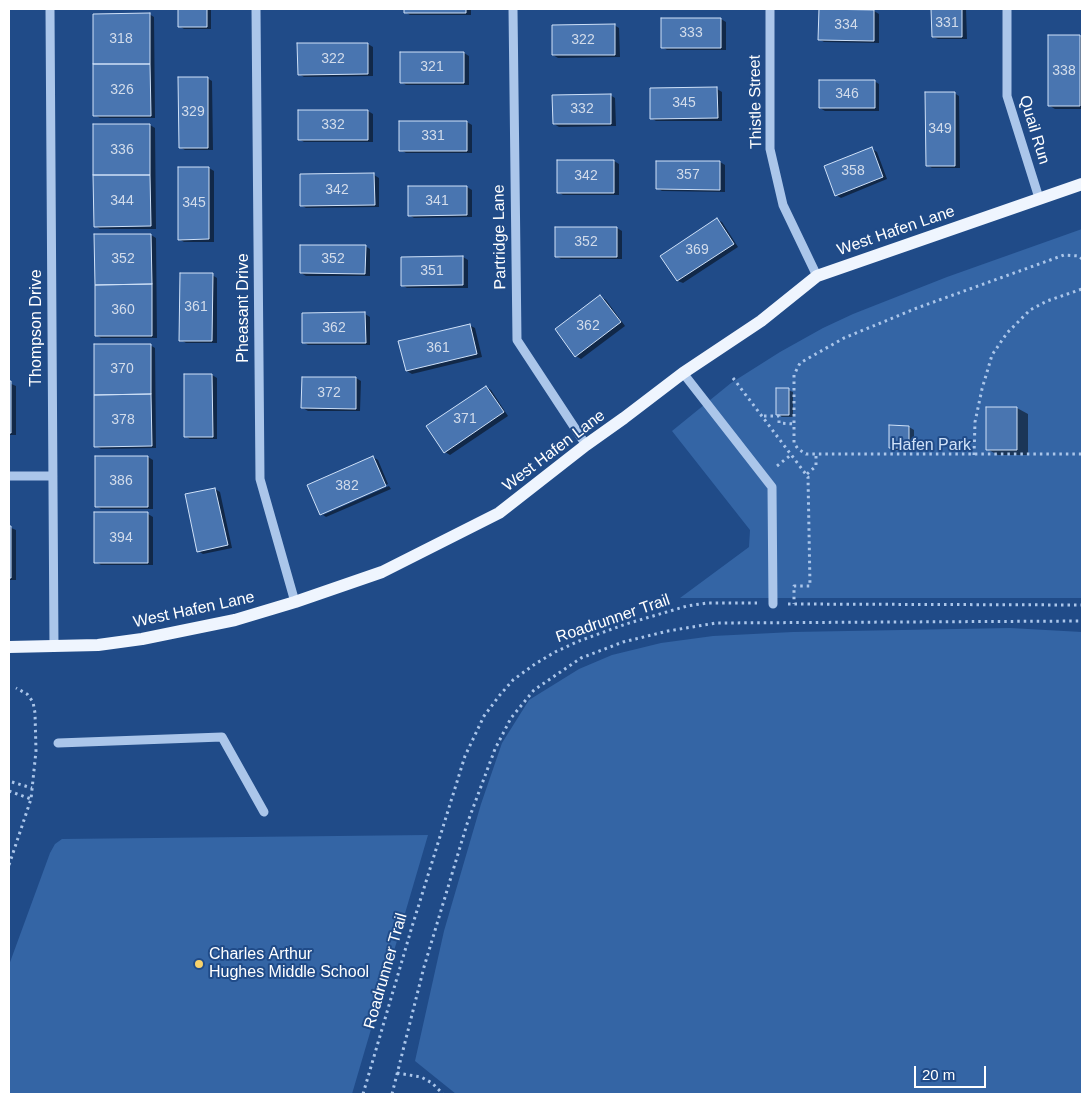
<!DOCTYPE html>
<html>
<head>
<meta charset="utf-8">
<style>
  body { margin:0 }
  #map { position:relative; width:1091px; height:1103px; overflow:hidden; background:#204b88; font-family:Arial,sans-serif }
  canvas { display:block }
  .frame { position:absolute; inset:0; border:10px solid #fff; pointer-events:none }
  .scale { position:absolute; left:914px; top:1066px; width:72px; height:22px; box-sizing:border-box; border:2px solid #fff; border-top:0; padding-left:6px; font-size:15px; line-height:18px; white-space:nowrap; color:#fff; -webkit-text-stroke:4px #204b88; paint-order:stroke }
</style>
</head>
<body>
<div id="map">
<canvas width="1091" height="1103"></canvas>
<div class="frame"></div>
<div class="scale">20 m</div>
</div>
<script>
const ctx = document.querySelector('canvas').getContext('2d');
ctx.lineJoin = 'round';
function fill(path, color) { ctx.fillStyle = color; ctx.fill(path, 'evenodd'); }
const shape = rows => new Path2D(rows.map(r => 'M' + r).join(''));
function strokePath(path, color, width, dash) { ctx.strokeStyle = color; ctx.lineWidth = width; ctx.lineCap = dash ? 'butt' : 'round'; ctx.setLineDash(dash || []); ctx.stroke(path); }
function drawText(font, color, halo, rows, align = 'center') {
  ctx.font = font + ' Arial,sans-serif'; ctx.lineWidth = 4; ctx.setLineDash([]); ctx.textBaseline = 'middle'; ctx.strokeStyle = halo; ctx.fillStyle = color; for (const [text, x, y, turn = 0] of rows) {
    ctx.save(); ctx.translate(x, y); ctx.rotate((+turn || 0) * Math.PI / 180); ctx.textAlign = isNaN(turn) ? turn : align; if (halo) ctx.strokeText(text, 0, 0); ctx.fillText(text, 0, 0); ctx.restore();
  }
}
fill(shape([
  [1082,229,1082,598,680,598,749,547,750,530,672,431,731,383,780,352,823,328,853,314,947,277],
  [1010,628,1082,632,1082,1094,456,1094,415,1061,444,931,481,804,502,743,529,700,579,669,612,655,661,643,713,636,793,632],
  [428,835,352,1094,9,1094,9,965,50,853,55,844,62,839]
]), '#3465a5');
fill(shape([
  [179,9,211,9,211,29,184,29,179,26],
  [405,9,471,9,471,15,410,15,405,12],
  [932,9,966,9,967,39,938,39,933,37],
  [820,10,874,11,879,14,879,43,824,42,819,39],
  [149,14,154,17,155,118,100,118,95,115],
  [721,19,726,22,726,50,667,50,662,47],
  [614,25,619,28,620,57,558,58,553,55],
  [1080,37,1082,38,1082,109,1055,109,1050,106],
  [368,44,373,47,373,76,304,77,299,74],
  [464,53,469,56,469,85,406,85,401,82],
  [207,78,212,81,213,150,185,150,180,147],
  [874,81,879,84,879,111,825,111,820,108],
  [651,89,717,89,722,92,722,121,656,121,651,118],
  [954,93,959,96,960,168,932,168,927,165],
  [610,95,615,98,616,126,559,127,554,124],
  [368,111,373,114,373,142,304,142,299,139],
  [401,122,467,122,472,125,472,153,406,153,401,150],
  [150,125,155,128,156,229,100,229,95,226],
  [872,149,877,152,887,179,841,198,836,195],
  [558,161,614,161,619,164,619,195,563,195,558,192],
  [720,162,725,165,725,192,662,191,657,188],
  [209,168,214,171,214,242,184,242,179,239],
  [301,175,374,175,379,178,379,207,306,208,301,205],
  [467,187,472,190,472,217,414,218,409,215],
  [717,220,722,222,738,247,683,283,678,281,662,256],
  [617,228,622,231,622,259,561,259,556,256],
  [151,235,156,238,157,338,101,338,96,335],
  [365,246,370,249,370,276,306,276,301,273],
  [463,257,468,260,468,288,407,288,402,285],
  [212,275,217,278,217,343,186,343,181,340],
  [601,297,606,300,625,326,581,359,576,356],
  [365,314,370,317,370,345,308,345,303,342],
  [469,325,475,328,482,357,412,374,407,371],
  [150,345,155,348,156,448,101,449,96,446],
  [212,375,217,378,217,439,190,439,185,436],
  [356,378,361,381,360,411,308,411,303,408],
  [9,383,16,386,16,435,9,435],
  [486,387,491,390,508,416,450,455,445,452],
  [788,390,793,392,793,417,782,417,777,414],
  [987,408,1017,408,1028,414,1028,455,998,455,987,449],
  [909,427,914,430,914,450,895,450,890,447],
  [148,457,153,460,153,509,101,509,96,506],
  [373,457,378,460,388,484,323,513,323,515,321,514],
  [389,486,391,489,326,517,323,515],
  [215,489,220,492,232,548,203,554,198,551],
  [148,514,153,517,153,565,101,565,96,562],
  [9,527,16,530,16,580,9,580]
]), '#0007');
const building = shape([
  [178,9,207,9,207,27,178,27,178,9],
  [404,9,466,9,466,13,404,13,404,9],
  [819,9,874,10,874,41,818,40,819,9],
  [931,9,962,9,962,37,932,37,931,9],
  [150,13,150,64,93,64,93,14,150,13],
  [661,18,721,18,721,48,661,48,661,18],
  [615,24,615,55,552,55,552,25,615,24],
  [1048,35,1080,35,1080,106,1048,106,1048,35],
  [297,43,368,43,368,74,298,75,297,43],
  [400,52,464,52,464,83,400,83,400,52],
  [93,64,150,64,151,116,93,116,93,64],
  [178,77,208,77,208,148,179,148,178,77],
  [819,80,875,80,875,108,819,108,819,80],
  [717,87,718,118,650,119,650,88,717,87],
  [925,92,955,92,955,166,926,166,925,92],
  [611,94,611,124,553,124,552,95,611,94],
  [298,110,368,110,368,140,298,140,298,110],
  [399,121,467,121,467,151,399,151,399,121],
  [93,124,150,124,150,175,93,175,93,124],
  [872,147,883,177,835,196,824,166,872,147],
  [557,160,614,160,614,193,557,193,557,160],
  [656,161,720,161,720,190,656,189,656,161],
  [178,167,209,167,209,239,178,240,178,167],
  [374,173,375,205,300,206,300,174,374,173],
  [93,175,150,175,151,226,94,227,93,175],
  [408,186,467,186,467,215,408,216,408,186],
  [717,218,734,244,677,281,660,256,717,218],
  [555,227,617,227,617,257,555,257,555,227],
  [94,234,151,234,152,284,95,285,94,234],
  [300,245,366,245,365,274,300,273,300,245],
  [463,256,463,285,401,286,401,257,463,256],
  [180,273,213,273,212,341,179,341,180,273],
  [152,284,152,336,95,336,95,285,152,284],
  [600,295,621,322,575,357,555,329,600,295],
  [365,312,366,343,302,343,302,313,365,312],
  [470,324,477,354,406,371,398,341,470,324],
  [94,344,151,344,151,394,94,395,94,344],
  [184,374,212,374,213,437,184,437,184,374],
  [302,377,356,377,356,409,301,408,302,377],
  [9,381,11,381,11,433,9,433,9,381],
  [486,386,504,412,444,453,426,426,486,386],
  [776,388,789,388,789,415,776,415,776,388],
  [151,394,152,446,94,447,94,395,151,394],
  [986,407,1017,407,1017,450,986,450,986,407],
  [889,425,909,426,909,448,889,448,889,425],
  [95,456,148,456,148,507,95,507,95,456],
  [373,456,386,486,320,515,307,485,373,456],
  [215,488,228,545,197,552,185,494,215,488],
  [94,512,148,512,148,563,94,563,94,512],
  [9,526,11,526,11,578,9,578,9,526]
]);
fill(building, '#4975b0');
strokePath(building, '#cfe1f8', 1);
strokePath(shape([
  [1082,259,1079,256,1064,255,917,308,844,338,800,363,794,375,794,443,798,449,806,454,1082,454],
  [733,378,808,477,810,586,794,586,794,604],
  [764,416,779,416,779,423,794,424],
  [974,455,975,422,982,389,992,355,1007,333,1030,310,1047,301,1082,289],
  [777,466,792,454],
  [807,474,816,466,816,454],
  [788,604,1082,605],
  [12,782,32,788],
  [9,791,31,799],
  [9,865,31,799,36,751,35,713,33,702,27,694,16,688],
  [397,1073,421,1077,432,1083,443,1094],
  [363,1094,411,930,465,756,484,716,499,696,513,680,535,664,555,652,579,641,626,624,687,606,707,603,757,603],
  [392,1094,424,967,467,824,495,749,511,718,534,690,581,658,623,642,668,631,716,623,1082,621]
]), '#abc6ea', 3, [2.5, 4]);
strokePath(shape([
  [50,9,54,647],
  [256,9,260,479,295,602],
  [513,9,517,340,586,445],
  [770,9,770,149,783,205,817,276],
  [1007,9,1007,96,1039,198],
  [683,373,772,487,773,604],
  [9,476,53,476],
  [58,743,222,737,264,812]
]), '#abc6ea', 9);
strokePath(shape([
  [9,647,98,645,142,639,235,620,295,602,382,572,499,513,586,445,624,418,683,373,761,321,817,276,1082,184]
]), '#eff5fe', 12);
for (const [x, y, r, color] of [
  [199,964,5,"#f8d26b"]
]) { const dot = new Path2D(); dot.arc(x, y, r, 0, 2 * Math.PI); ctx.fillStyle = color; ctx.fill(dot); strokePath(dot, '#204b88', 2); }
drawText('14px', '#d2dceb', null, [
  ["331",947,23],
  ["334",846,25],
  ["333",691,33],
  ["318",121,39],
  ["322",583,40],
  ["322",333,59],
  ["321",432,67],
  ["338",1064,71],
  ["326",122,90],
  ["346",847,94],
  ["345",684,103],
  ["332",582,109],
  ["329",193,112],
  ["332",333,125],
  ["349",940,129],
  ["331",433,136],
  ["336",122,150],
  ["358",853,171],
  ["357",688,175],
  ["342",586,176],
  ["342",337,190],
  ["344",122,201],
  ["341",437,201],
  ["345",194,203],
  ["352",586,242],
  ["369",697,250],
  ["352",123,259],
  ["352",333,259],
  ["351",432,271],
  ["361",196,307],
  ["360",123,310],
  ["362",588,326],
  ["362",334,328],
  ["361",438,348],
  ["370",122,369],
  ["372",329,393],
  ["371",465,419],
  ["378",123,420],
  ["386",121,481],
  ["382",347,486],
  ["394",121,538]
]);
drawText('16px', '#fff', '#204b88', [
  ["Thistle Street",756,102,-91],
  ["Quail Run",1034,130,73],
  ["West Hafen Lane",896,231,-19],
  ["Partridge Lane",500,237,-91],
  ["Pheasant Drive",244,308,-90],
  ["Thompson Drive",37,328,-90],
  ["West Hafen Lane",554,451,-37],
  ["West Hafen Lane",194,610,-12],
  ["Roadrunner Trail",613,619,-19],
  ["Roadrunner Trail",386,971,-74]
]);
drawText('16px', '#cfe1f8', '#204b88', [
  ["Hafen Park",931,446]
]);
drawText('16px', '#fff', '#204b88', [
  ["Charles Arthur",209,955],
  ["Hughes Middle School",209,973]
], 'left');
</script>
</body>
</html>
